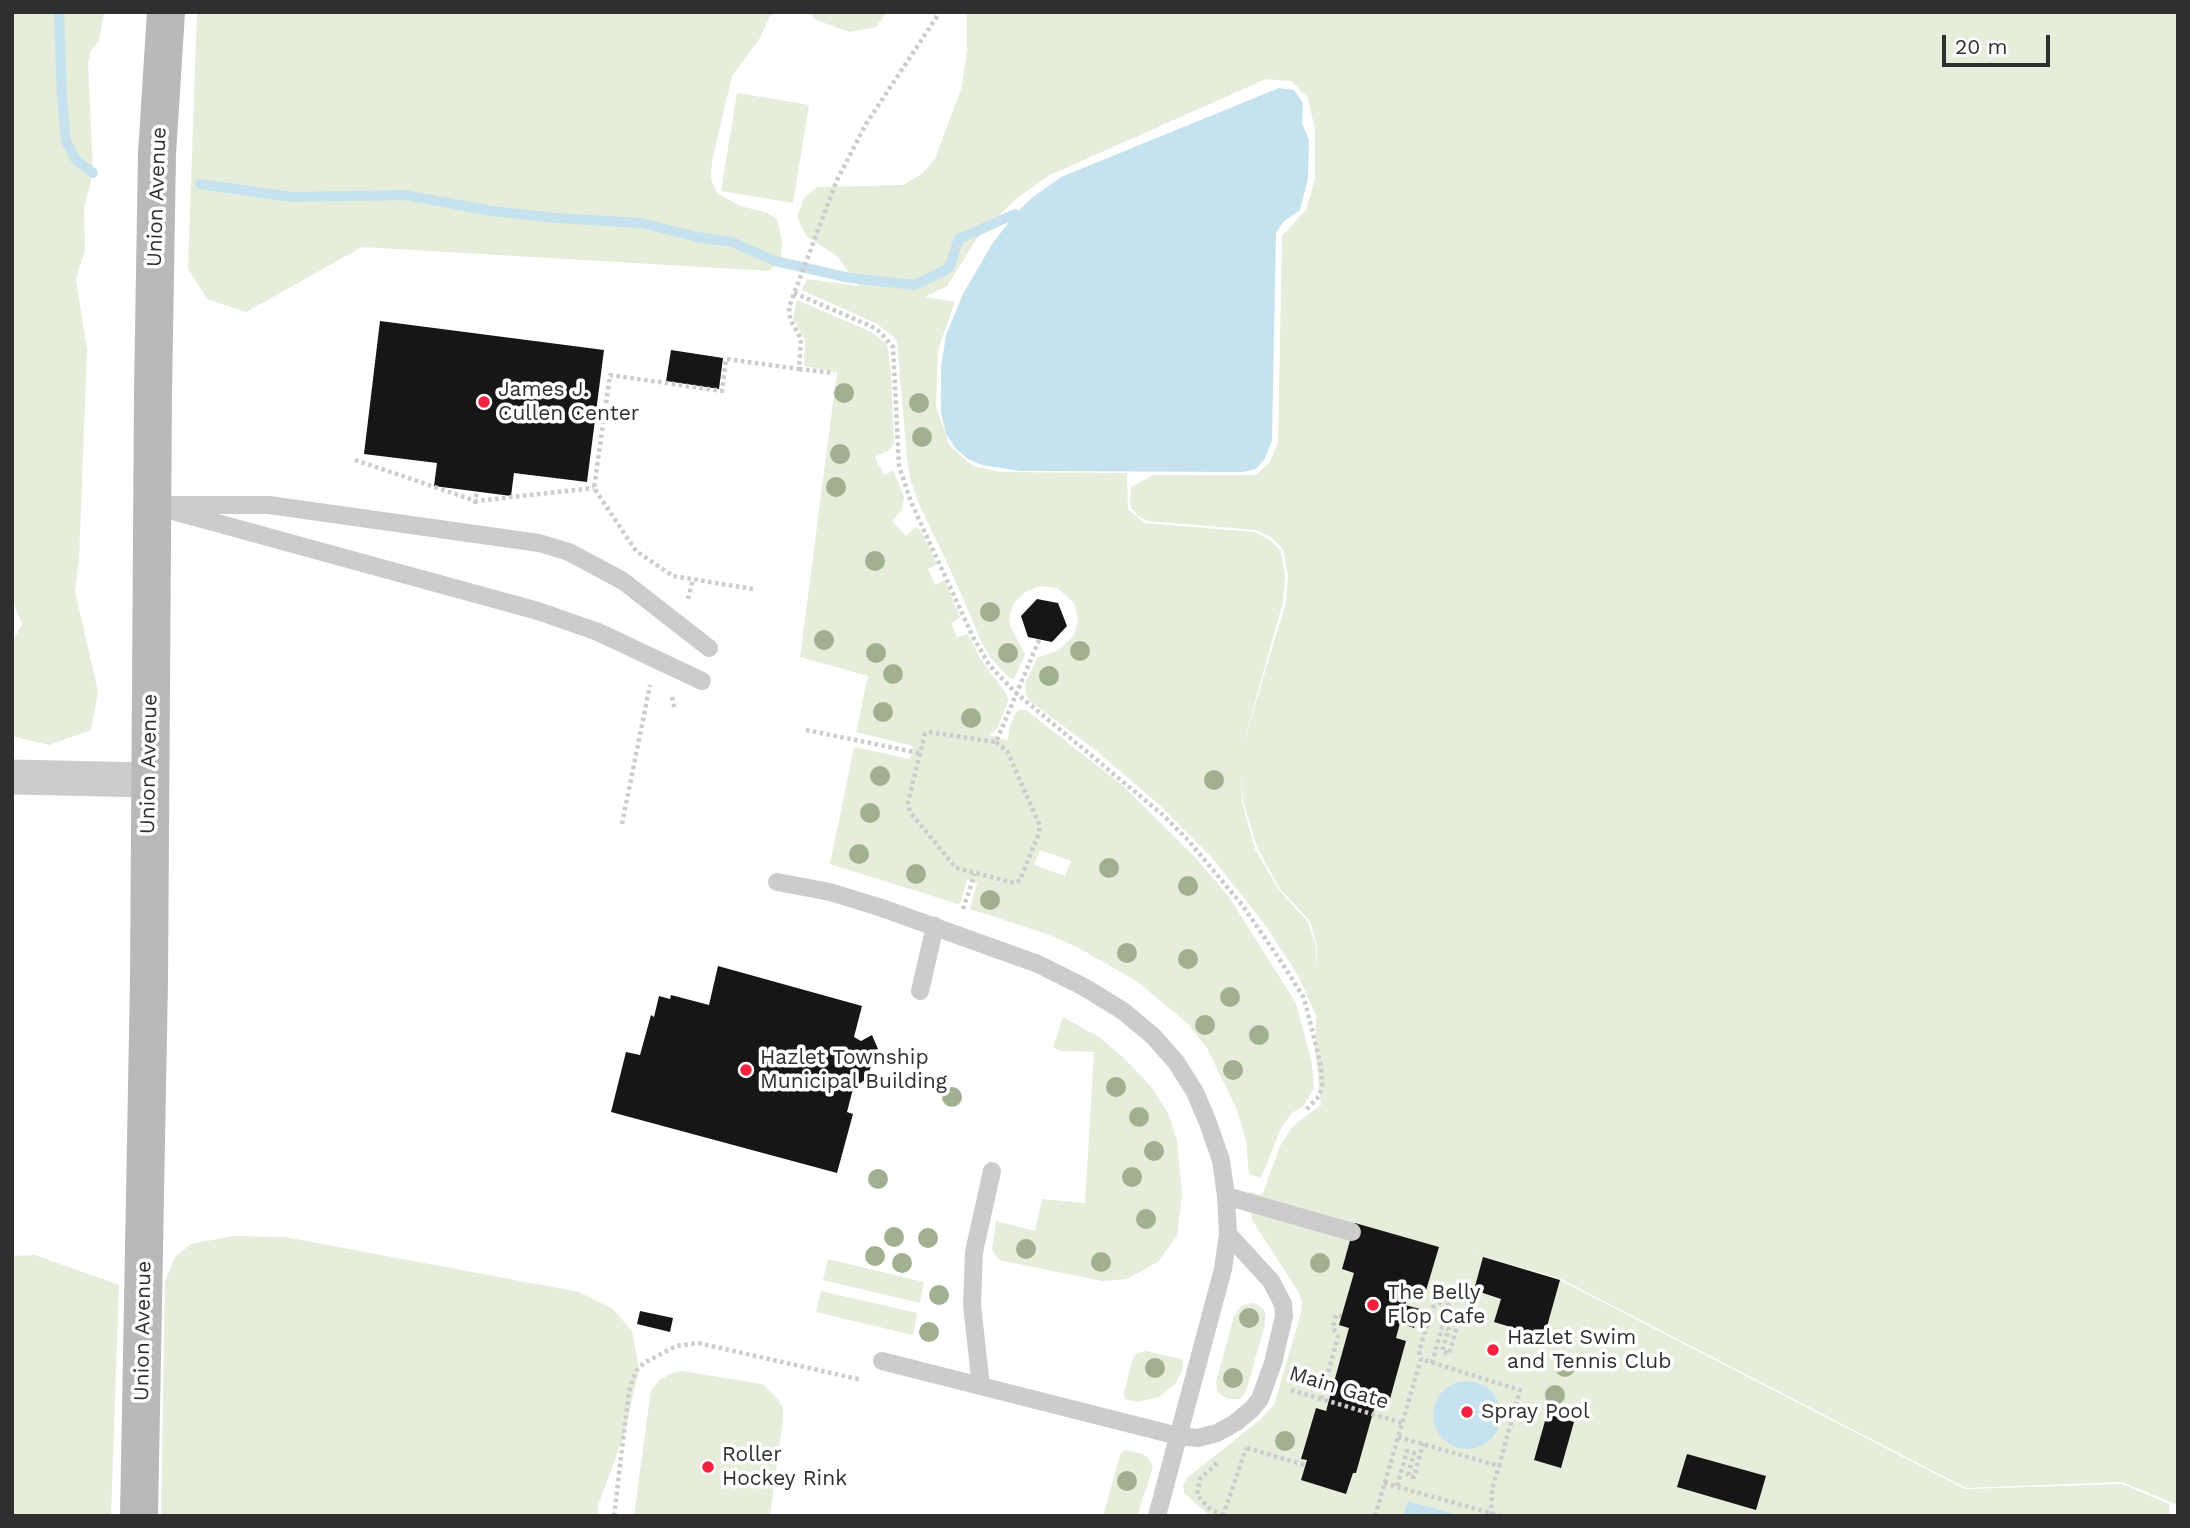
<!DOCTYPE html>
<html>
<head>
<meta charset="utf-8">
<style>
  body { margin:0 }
  #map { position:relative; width:2190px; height:1528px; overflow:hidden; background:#fff; font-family:"Work Sans",sans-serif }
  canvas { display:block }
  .frame { position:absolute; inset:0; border:14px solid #2f2f2f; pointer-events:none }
  .scale { position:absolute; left:1942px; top:35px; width:108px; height:32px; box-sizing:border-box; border:4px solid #2f2f2f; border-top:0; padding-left:9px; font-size:21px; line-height:24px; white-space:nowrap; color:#2f2f2f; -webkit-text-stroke:5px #fff; paint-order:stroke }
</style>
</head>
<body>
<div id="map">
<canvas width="2190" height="1528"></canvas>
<div class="frame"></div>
<div class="scale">20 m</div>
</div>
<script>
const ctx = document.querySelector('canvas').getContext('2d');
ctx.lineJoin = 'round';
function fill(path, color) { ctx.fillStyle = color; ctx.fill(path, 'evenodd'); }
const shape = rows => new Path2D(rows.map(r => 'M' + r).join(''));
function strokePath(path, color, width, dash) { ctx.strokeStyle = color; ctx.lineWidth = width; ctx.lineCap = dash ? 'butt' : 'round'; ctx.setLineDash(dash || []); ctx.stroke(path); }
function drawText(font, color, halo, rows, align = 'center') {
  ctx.font = font + ' "Work Sans",sans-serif'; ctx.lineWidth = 7; ctx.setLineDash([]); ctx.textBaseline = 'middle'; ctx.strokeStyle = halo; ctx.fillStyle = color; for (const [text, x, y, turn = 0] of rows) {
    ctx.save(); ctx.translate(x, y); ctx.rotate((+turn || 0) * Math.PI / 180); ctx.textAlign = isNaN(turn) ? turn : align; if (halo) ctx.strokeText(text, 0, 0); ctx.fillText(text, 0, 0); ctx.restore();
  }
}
fill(shape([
  [12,12,104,12,99,40,90,53,88,63,93,173,84,208,85,250,76,279,87,350,79,560,75,591,98,691,91,730,49,745,12,736,12,643,22,624,12,599],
  [197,12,776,12,770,16,760,38,732,76,712,161,711,179,717,193,740,206,765,212,777,219,782,241,781,258,770,271,362,247,246,312,207,299,188,269],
  [809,12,887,12,876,27,849,32,816,20],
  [967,12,2178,12,2178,1505,2122,1482,1966,1488,1561,1279,1468,1252,1560,1280,1965,1489,2122,1484,2169,1504,2169,1516,1210,1516,1184,1493,1183,1485,1187,1478,1261,1419,1274,1405,1301,1313,1302,1302,1298,1291,1252,1220,1250,1192,1262,1195,1281,1144,1293,1126,1321,1105,1315,1050,1316,1016,1299,977,1266,926,1214,860,1158,804,1097,751,1031,702,1026,695,1025,684,1037,658,1059,650,1075,634,1078,618,1074,603,1069,598,1057,588,1040,586,1025,592,1013,604,1009,620,1011,628,1025,654,1014,679,1008,677,990,657,981,641,955,580,919,504,911,482,907,458,897,342,892,335,875,323,802,290,807,279,859,286,837,256,806,236,797,217,804,198,817,187,903,185,922,174,935,159,962,86,967,49],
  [1266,79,1291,81,1308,98,1315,130,1315,179,1306,210,1282,236,1278,441,1270,462,1256,475,1153,475,1131,487,1130,506,1138,516,1148,521,1256,530,1271,537,1283,549,1288,576,1286,602,1241,752,1283,602,1285,577,1281,551,1271,541,1255,532,1144,523,1128,509,1127,473,1001,472,973,466,950,446,936,407,938,350,955,302,925,297,947,286,978,237,1017,198,1050,175],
  [1241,773,1243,801,1257,847,1280,889,1310,921,1317,946,1316,974,1316,946,1308,922,1279,890,1255,849,1242,802],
  [737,93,809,105,793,203,721,191],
  [797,300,871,332,887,344,891,371,894,444,889,450,875,457,884,475,893,470,904,496,902,510,892,521,906,536,915,527,920,529,937,564,928,569,935,585,945,580,960,618,951,623,957,637,968,634,980,658,1007,695,1008,701,998,728,990,735,1008,741,1009,729,1015,714,1018,710,1026,710,1122,785,1195,857,1229,897,1296,1003,1312,1063,1314,1088,1304,1106,1292,1113,1282,1126,1261,1178,1249,1174,1246,1141,1237,1110,1207,1048,1187,1023,1138,982,1077,947,1047,934,970,909,977,883,967,880,961,902,958,904,830,864,854,747,910,759,913,746,856,732,868,676,800,657,837,372,804,366,805,340,793,318],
  [1040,850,1071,861,1065,876,1034,865],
  [1063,1017,1099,1037,1125,1059,1153,1089,1168,1113,1177,1140,1182,1194,1177,1236,1158,1262,1127,1279,1103,1281,999,1260,992,1250,996,1221,1035,1231,1042,1199,1085,1203,1094,1052,1060,1051,1053,1047],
  [233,1236,285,1237,579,1292,613,1309,632,1331,639,1369,624,1435,598,1506,598,1516,161,1516,165,1282,175,1257,191,1244],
  [35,1255,119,1285,111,1516,12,1516,12,1256],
  [828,1259,924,1282,920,1303,823,1280],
  [821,1291,917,1313,913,1335,816,1312],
  [1251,1303,1257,1304,1265,1311,1265,1325,1246,1391,1240,1399,1228,1399,1217,1392,1216,1382,1234,1316,1241,1306],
  [1146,1351,1181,1359,1183,1362,1182,1371,1175,1384,1159,1397,1137,1402,1125,1399,1124,1392,1132,1361,1137,1353],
  [682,1371,762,1384,777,1398,783,1408,783,1419,770,1516,634,1516,651,1390,660,1380,670,1374],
  [1125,1450,1143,1454,1148,1458,1153,1467,1137,1516,1103,1516,1120,1455]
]), '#e6eddb');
fill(shape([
  [1279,88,1294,90,1303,103,1302,123,1309,140,1308,179,1300,210,1284,221,1276,233,1272,441,1264,460,1256,469,1243,472,1020,471,982,465,968,459,956,449,946,434,941,413,941,367,946,335,963,294,992,244,1015,214,1033,197,1061,177],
  '1433 1415a34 34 0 1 1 68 0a34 34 0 1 1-68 0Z',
  [1408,1501,1460,1516,1403,1516]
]), '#c6e2ef');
strokePath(shape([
  [59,12,62,98,66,141,76,160,93,173],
  [200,184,292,197,405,195,492,211,556,218,641,223,697,237,732,242,775,261,850,278,915,285,949,268,959,239,1015,214]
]), '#c6e2ef', 10);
fill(shape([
  [380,321,604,350,587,482,514,473,511,496,434,486,437,463,364,454],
  [671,350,723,358,719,389,666,381],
  [1037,599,1058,603,1067,626,1052,642,1028,637,1021,616],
  [718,966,862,1006,854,1037,861,1041,872,1035,878,1049,870,1053,872,1063,867,1078,853,1089,847,1112,853,1114,837,1173,611,1112,626,1052,640,1055,651,1015,654,1017,659,996,670,999,671,995,709,1005],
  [1355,1223,1439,1247,1424,1297,1409,1293,1405,1305,1420,1309,1414,1328,1400,1323,1396,1338,1406,1341,1388,1406,1376,1402,1356,1473,1353,1473,1346,1494,1301,1480,1307,1460,1301,1459,1316,1408,1326,1411,1349,1328,1339,1325,1354,1273,1342,1269],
  [1483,1257,1560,1280,1544,1337,1494,1322,1501,1299,1474,1290],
  [640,1311,673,1318,670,1332,637,1324],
  [1547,1414,1574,1422,1561,1468,1534,1460],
  [1687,1454,1766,1476,1756,1510,1677,1487]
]), '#161616');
strokePath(shape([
  [794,293,871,326,880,332,893,347,899,466,911,502,973,637,990,666,1016,693,1163,815,1188,840,1243,906,1282,963,1304,998,1321,1066,1322,1085,1319,1096,1306,1110],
  [799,369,834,373],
  [355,460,476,501,594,488],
  [475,504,477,491],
  [753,589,673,576,636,551,594,488,610,375,722,391,726,359,799,369,801,339,790,319,789,307,837,180,866,124,940,12],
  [688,599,693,579],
  [672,697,675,710],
  [806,730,919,753],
  [996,742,1007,751,1040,826,1039,833,1020,880,1015,883,956,868,910,812,908,802,925,734,928,732,996,742,1039,640],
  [622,824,650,685],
  [963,909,975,874],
  [1432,1363,1442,1327,1449,1329,1442,1351,1449,1354,1457,1327,1446,1298],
  [1327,1378,1334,1380],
  [1291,1390,1402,1423],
  [1321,1399,1338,1337,1333,1327,1336,1315,1341,1316],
  [1398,1437,1499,1466,1520,1390,1421,1359],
  [1247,1448,1305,1465],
  [1217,1463,1200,1479,1197,1495,1209,1508,1222,1516],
  [1384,1483,1501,1516],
  [1397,1486,1407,1451,1414,1453,1408,1475,1414,1477,1423,1443],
  [1491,1515,1492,1489,1499,1466],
  [614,1516,629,1391,636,1371,644,1363,676,1346,698,1343,862,1380],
  [1223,1516,1246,1448],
  [1375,1516,1421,1359,1419,1351,1433,1307,1459,1291]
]), '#ccc', 4.5, [3.5, 3.5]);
strokePath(shape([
  [153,505,269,505,539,543,569,552,623,581,709,648],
  [173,511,538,611,598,632,702,681],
  [777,882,830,892,882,908,1038,964,1084,987,1123,1011,1153,1036,1176,1062,1195,1092,1208,1123,1221,1160,1226,1196,1228,1234,1223,1269,1157,1516],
  [920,991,935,926],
  [1226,1196,1352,1232],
  [882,1361,1178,1436,1198,1438,1217,1433,1235,1423,1252,1409,1260,1399,1273,1363,1284,1316,1283,1304,1271,1281,1228,1234],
  [981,1386,972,1305,974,1252,992,1171]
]), '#ccc', 18);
strokePath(shape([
  [12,777,149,780]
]), '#ccc', 35);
strokePath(shape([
  [139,1516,149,980,153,392,157,154,166,12]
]), '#b9b9b9', 38);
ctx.fillStyle = '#a2b092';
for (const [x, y] of [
  [844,393],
  [919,403],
  [922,437],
  [840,454],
  [836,487],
  [875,561],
  [990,612],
  [824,640],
  [1080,651],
  [876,653],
  [1008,653],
  [893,674],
  [1049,676],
  [883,712],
  [971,718],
  [880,776],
  [1214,780],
  [870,813],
  [859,854],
  [1109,868],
  [916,874],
  [1188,886],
  [990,900],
  [1127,953],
  [1188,959],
  [1230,997],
  [1205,1025],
  [1259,1035],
  [1233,1070],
  [1116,1087],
  [952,1097],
  [1139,1117],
  [1154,1151],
  [1132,1177],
  [878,1179],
  [1146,1219],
  [894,1237],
  [928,1238],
  [1026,1249],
  [875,1256],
  [1101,1262],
  [902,1263],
  [1320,1263],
  [939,1295],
  [1249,1318],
  [929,1332],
  [1565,1367],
  [1155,1368],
  [1233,1378],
  [1555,1395],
  [1285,1441],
  [1127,1481]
]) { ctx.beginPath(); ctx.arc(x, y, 10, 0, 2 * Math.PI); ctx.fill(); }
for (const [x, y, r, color] of [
  [484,402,7,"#f5223f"],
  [746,1070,7,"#f5223f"],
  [1373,1305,7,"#f5223f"],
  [1493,1350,7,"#f5223f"],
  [1467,1412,7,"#f5223f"],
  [708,1467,7,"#f5223f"]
]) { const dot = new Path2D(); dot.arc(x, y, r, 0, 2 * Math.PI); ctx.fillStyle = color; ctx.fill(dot); strokePath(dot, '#fff', 2.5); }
drawText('21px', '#2f2f2f', '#fff', [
  ["Union Avenue",157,197,-88],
  ["Union Avenue",149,764,-89],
  ["Union Avenue",143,1331,-89],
  ["Main Gate",1339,1388,17]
]);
drawText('21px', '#2f2f2f', '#fff', [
  ["James J.",498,390],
  ["Cullen Center",498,414],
  ["Hazlet Township",760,1058],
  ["Municipal Building",760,1082],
  ["The Belly",1387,1293],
  ["Flop Cafe",1387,1317],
  ["Hazlet Swim",1507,1338],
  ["and Tennis Club",1507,1362],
  ["Spray Pool",1481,1412],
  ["Roller",722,1455],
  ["Hockey Rink",722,1479]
], 'left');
</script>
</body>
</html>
